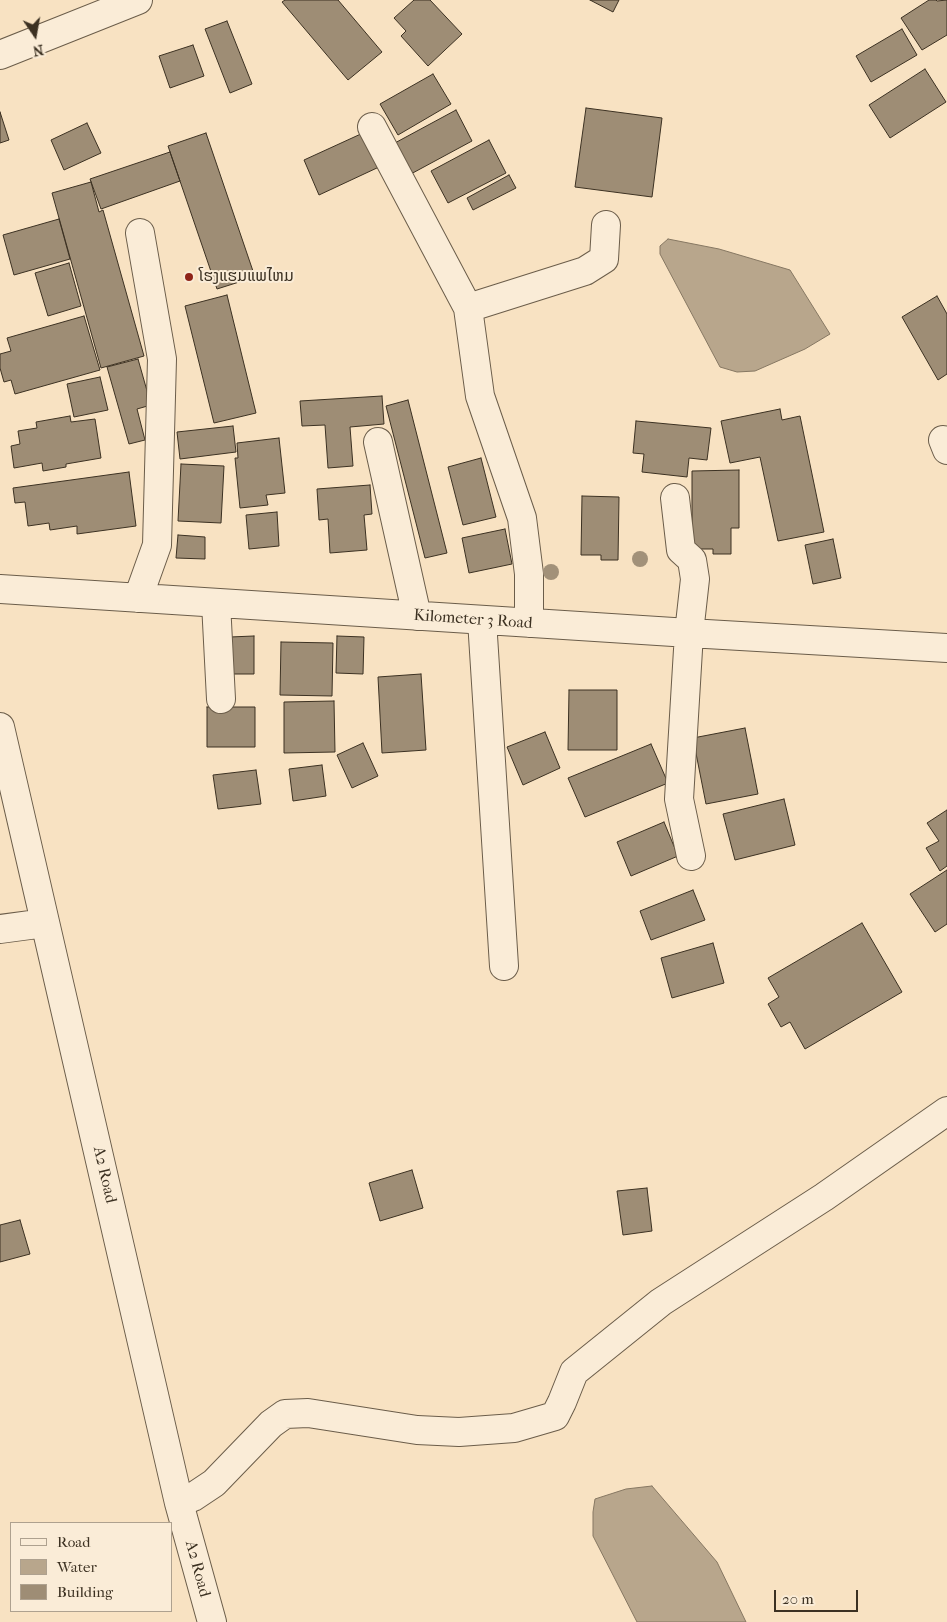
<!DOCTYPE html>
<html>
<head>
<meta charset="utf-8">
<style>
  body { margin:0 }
  #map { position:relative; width:947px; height:1622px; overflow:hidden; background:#f8e2c2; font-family:"IM FELL French Canon",serif }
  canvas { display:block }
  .legend { position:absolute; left:10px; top:1522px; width:162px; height:90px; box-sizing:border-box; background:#faecd7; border:1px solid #aea18f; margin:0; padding:6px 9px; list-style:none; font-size:15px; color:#3c3122 }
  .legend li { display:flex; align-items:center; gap:10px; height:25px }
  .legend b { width:25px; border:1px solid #aea18f }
  .north { position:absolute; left:10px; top:10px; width:50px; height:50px; -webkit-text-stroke:4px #faecd7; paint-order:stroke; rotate:168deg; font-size:14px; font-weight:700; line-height:20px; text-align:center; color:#3c3122 }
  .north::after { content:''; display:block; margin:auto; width:18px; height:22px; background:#3c3122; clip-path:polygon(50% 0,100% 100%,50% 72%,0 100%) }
  .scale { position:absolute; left:774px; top:1590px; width:84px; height:22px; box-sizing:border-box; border:2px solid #3c3122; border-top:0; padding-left:6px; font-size:15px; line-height:18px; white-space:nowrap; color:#3c3122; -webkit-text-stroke:4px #faecd7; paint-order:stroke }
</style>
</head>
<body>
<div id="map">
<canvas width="947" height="1622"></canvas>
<ul class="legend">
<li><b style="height:6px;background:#faecd7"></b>Road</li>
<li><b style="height:14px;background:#b8a68c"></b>Water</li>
<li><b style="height:14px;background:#9e8d75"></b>Building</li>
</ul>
<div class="north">N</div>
<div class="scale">20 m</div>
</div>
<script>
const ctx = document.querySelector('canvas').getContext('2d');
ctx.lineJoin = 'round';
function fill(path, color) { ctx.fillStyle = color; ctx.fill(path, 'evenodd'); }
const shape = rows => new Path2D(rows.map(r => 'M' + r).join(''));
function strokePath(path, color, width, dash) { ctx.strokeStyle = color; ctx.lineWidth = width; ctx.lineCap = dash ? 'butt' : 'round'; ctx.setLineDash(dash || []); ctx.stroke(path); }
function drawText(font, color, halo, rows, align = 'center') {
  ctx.font = font + ' "IM FELL French Canon","Noto Sans Lao",serif'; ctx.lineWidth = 4; ctx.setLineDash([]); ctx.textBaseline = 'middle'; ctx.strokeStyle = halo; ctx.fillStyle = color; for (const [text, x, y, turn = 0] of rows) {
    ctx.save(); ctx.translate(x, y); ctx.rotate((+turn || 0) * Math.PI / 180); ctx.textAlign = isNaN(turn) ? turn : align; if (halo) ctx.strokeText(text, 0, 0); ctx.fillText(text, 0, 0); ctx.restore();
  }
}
const water = shape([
  [668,239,719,249,790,270,830,334,805,349,755,371,737,372,720,367,660,254,660,246,668,239],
  [652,1486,717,1562,746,1622,637,1622,593,1536,593,1512,595,1499,626,1489,652,1486]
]);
fill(water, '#b8a68c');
strokePath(water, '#867762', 1);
const building = shape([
  [285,0,338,0,382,52,348,80,282,2,285,0],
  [414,0,430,0,462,34,428,66,401,36,406,31,394,18,414,0],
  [590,0,619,0,613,12,590,0],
  [929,0,936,0,937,1,947,0,947,35,922,50,901,18,929,0],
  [227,21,252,84,230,93,205,29,227,21],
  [902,29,917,55,871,82,856,56,902,29],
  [193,45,204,76,170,88,159,56,193,45],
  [925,69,946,102,890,138,869,105,925,69],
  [433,74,451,104,398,135,380,104,433,74],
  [586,108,662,118,652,197,575,187,586,108],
  [456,110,472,141,409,175,393,144,456,110],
  [0,112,9,140,0,143,0,112],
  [87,123,101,153,64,170,51,140,87,123],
  [206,133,255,277,217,289,168,146,206,133],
  [363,133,379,167,319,195,304,160,363,133],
  [489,140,506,173,448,203,431,171,489,140],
  [170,152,180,181,101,209,90,179,170,152],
  [509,175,516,188,473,210,467,198,509,175],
  [91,182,99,212,103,210,144,356,101,368,52,193,91,182],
  [59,219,70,259,14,275,3,235,59,219],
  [69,263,81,306,48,316,35,273,69,263],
  [227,295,256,413,214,423,185,306,227,295],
  [937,296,947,314,947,374,938,380,902,317,937,296],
  [84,316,100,370,15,394,11,380,4,382,0,368,0,354,11,351,7,338,84,316],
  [138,359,151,405,137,409,145,440,129,444,107,367,138,359],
  [100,377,108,410,74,417,67,384,100,377],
  [382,396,384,424,350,427,353,466,328,468,325,425,302,426,300,401,382,396],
  [408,400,447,553,425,558,386,406,408,400],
  [780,409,782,420,800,416,824,532,778,541,760,457,730,463,721,421,780,409],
  [70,416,71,422,95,419,101,458,66,464,66,467,43,471,42,463,14,468,11,446,20,444,18,431,37,428,36,422,70,416],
  [636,421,711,428,707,460,689,458,687,477,642,472,644,454,633,453,636,421],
  [233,426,236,452,180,459,177,432,233,426],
  [279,438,285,493,266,495,268,505,240,508,235,458,238,458,237,443,279,438],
  [481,458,496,517,463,525,448,467,481,458],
  [181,464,224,466,221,523,178,521,181,464],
  [739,470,739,528,731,528,731,554,713,554,713,549,692,549,692,471,739,470],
  [129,472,136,526,77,534,77,526,50,530,49,523,28,526,25,502,15,503,13,488,129,472],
  [370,485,372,514,364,515,367,550,330,553,328,519,319,520,317,489,370,485],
  [582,496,619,497,618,560,601,560,601,555,581,555,582,496],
  [277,512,279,546,249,549,246,515,277,512],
  [505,529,512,564,469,573,462,538,505,529],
  [178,535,205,537,205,559,176,558,178,535],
  [833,539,841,578,813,584,805,545,833,539],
  [254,636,254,674,230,674,230,637,254,636],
  [337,636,364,637,363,674,336,673,337,636],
  [281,642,333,643,332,696,280,695,281,642],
  [421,674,426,750,382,753,378,677,421,674],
  [569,690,617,690,617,750,568,750,569,690],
  [334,701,335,752,284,753,284,702,334,701],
  [207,707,255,707,255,747,207,747,207,707],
  [745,728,758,794,706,804,693,738,745,728],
  [545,732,560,768,523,785,507,747,545,732],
  [363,743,378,776,352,788,337,755,363,743],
  [651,744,668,783,585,817,568,778,651,744],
  [322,765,326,796,293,801,289,769,322,765],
  [256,770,261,804,218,809,213,775,256,770],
  [784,799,795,845,735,860,723,814,784,799],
  [947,810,947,866,940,871,926,848,939,841,927,823,947,810],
  [664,822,678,856,631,876,617,842,664,822],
  [947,870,947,924,935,932,910,894,947,870],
  [693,890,705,920,651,940,640,911,693,890],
  [862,923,902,992,805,1049,790,1022,781,1027,768,1004,779,997,768,978,862,923],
  [713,943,724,983,672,998,661,958,713,943],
  [412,1170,423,1208,380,1221,369,1183,412,1170],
  [647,1188,652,1231,623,1235,617,1191,647,1188],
  [20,1220,30,1254,0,1262,0,1225,20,1220]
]);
fill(building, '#9e8d75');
strokePath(building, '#3c3122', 1);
const minor = shape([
  [0,55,138,0],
  [372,127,468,308,480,396,522,518,529,574,529,623],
  [468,308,585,271,604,259,606,225],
  [943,440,947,450],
  [378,442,417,616],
  [675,498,681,550,692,560,695,579,689,633,679,799,691,856],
  [0,589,689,633,947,648],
  [138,598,157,545,162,359,140,233],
  [216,603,221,699],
  [482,620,504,966],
  [0,727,179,1503,212,1622],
  [0,929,45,923],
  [179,1503,193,1497,214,1483,271,1424,285,1414,308,1413,417,1430,459,1432,514,1428,555,1416,562,1402,574,1372,661,1302,824,1197,947,1111]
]);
strokePath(minor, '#6b5d4a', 30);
strokePath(minor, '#faecd7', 28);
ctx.fillStyle = '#a29179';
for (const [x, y] of [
  [640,559],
  [551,572]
]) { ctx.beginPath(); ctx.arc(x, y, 8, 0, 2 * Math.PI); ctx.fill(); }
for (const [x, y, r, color] of [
  [189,277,5,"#8f2418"]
]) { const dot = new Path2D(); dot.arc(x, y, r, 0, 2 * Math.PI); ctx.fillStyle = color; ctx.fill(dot); strokePath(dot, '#faecd7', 2); }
drawText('16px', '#3c3122', '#faecd7', [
  ["ໂຮງແຮມແພໄຫມ",199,277]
], 'left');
drawText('16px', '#3c3122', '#faecd7', [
  ["Kilometer 3 Road",473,620,4],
  ["A2 Road",104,1175,77],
  ["A2 Road",197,1569,75]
]);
</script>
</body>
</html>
